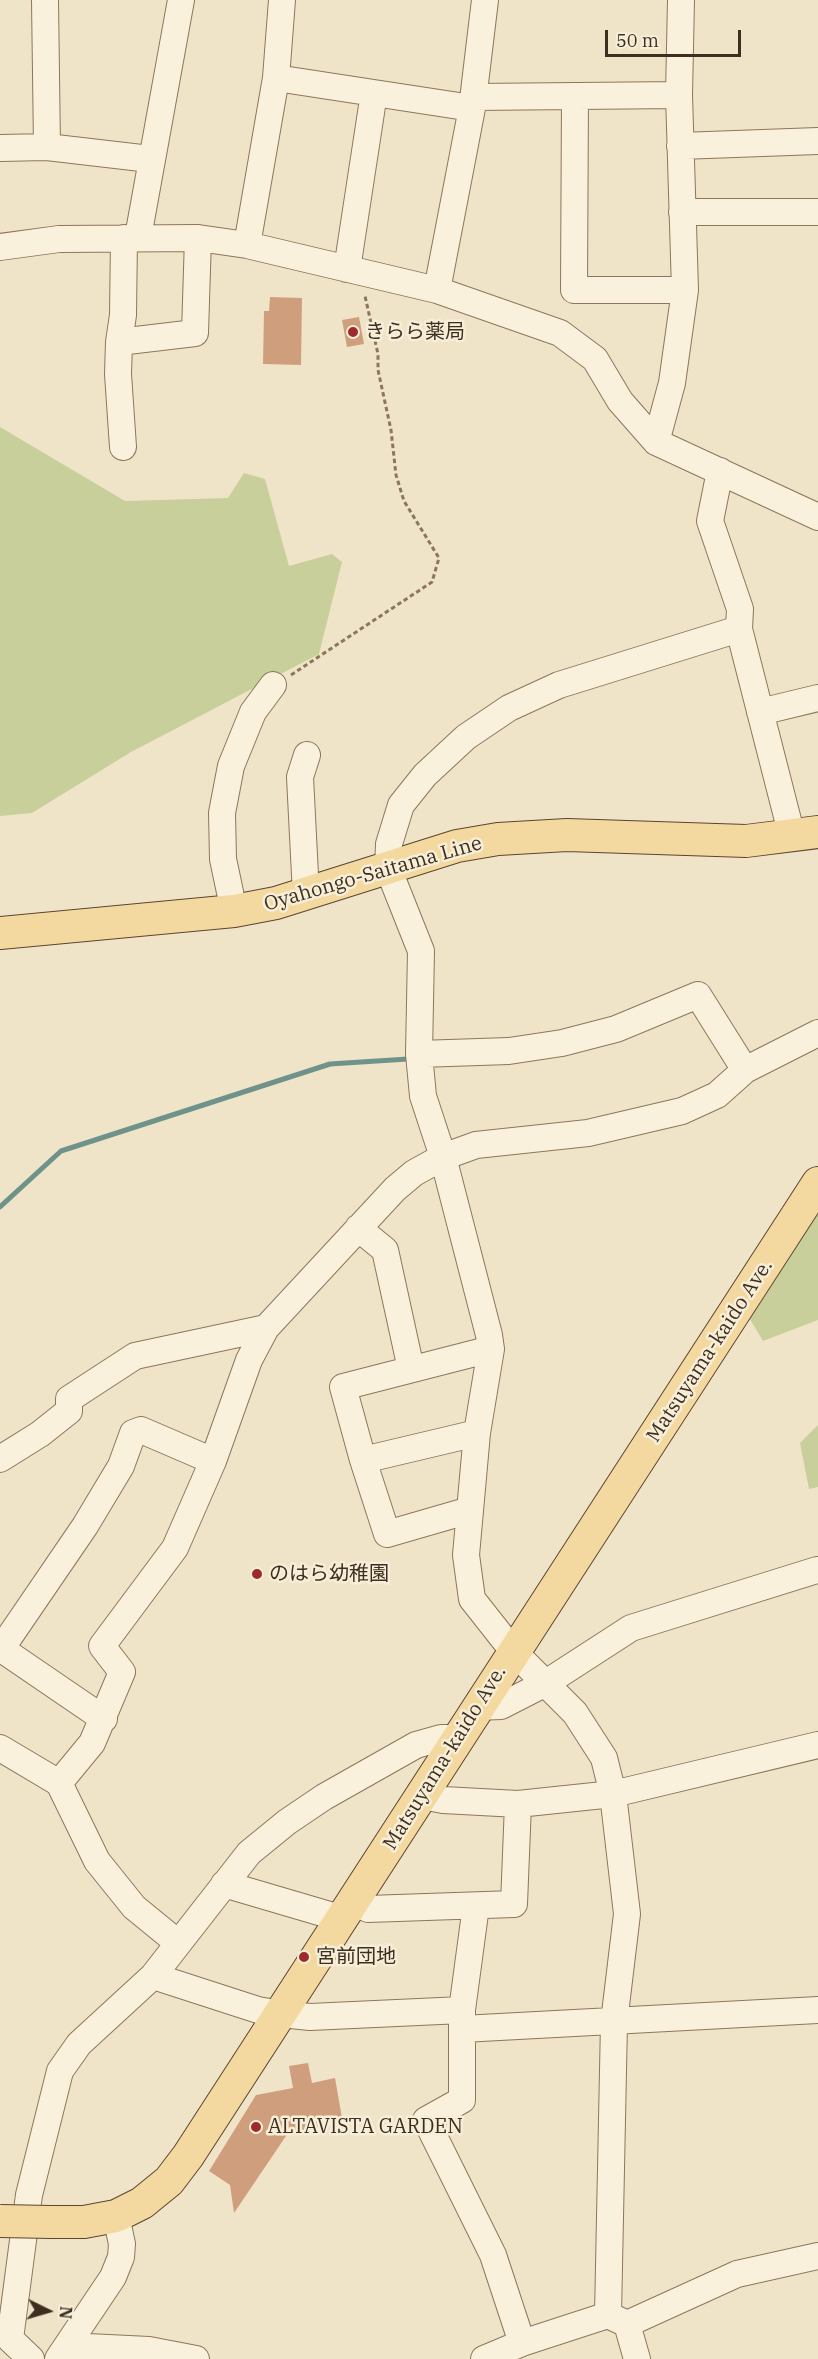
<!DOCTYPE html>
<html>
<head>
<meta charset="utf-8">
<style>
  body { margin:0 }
  #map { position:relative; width:818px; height:2359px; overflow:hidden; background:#f0e4c8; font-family:"IBM Plex Serif",serif }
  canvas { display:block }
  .north { position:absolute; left:18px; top:2281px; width:60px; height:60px; -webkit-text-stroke:4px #f7eed8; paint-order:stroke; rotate:95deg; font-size:16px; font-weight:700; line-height:24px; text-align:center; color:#3d2e20 }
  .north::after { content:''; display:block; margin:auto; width:21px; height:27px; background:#3d2e20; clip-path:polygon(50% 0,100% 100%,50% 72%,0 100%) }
  .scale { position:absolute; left:605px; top:30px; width:136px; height:27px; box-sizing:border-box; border:3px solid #3d2e20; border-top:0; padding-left:8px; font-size:18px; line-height:21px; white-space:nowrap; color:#3d2e20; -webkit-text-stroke:4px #f7eed8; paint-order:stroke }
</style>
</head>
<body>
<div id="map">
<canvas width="818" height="2359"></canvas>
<div class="north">N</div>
<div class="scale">50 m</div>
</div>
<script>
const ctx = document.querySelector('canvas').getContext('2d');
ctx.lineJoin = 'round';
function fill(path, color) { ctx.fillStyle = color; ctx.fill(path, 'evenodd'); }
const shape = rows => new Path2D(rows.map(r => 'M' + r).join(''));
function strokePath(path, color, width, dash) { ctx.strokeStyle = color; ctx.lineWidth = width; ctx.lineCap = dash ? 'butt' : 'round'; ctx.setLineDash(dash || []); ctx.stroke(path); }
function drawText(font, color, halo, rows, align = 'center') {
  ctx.font = font + ' "IBM Plex Serif","Noto Sans JP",serif'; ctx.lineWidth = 5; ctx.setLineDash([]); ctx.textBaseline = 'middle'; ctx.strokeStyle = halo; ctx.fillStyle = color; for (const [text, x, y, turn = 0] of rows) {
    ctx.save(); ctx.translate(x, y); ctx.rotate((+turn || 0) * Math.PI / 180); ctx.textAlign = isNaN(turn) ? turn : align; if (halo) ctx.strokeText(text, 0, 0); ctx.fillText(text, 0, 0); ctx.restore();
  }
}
fill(shape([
  [0,427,125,501,228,498,244,473,265,479,289,566,332,554,342,562,319,654,131,752,32,813,0,816],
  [818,1205,818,1320,763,1341,747,1314],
  [818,1425,818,1487,809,1489,800,1443]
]), '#c9cf9b');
strokePath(shape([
  [0,1207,61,1151,330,1064,408,1059]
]), '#6f938a', 5);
fill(shape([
  [270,297,302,298,301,365,263,364,264,311,269,311],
  [359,317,364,344,347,347,342,320],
  [308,2063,312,2083,335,2078,342,2118,318,2123,319,2127,288,2133,234,2213,230,2185,209,2171,256,2095,293,2088,289,2066]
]), '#cf9f7d');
const minor = shape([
  [45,0,47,147],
  [276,78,472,108],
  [575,96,574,290,685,290],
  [474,97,679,95],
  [680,146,818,141],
  [0,148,47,147,150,159],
  [682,212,818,212],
  [138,237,181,0],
  [247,245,276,78,282,0],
  [0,247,59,239,198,238,247,245,437,290,560,333,595,359,620,401,656,442,818,517],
  [347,269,374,93],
  [437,290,472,108,485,0],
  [119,342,195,333,198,238],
  [656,442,672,383,685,290,679,95,681,0],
  [123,447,118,374,119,342,123,315,124,238],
  [720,471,710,521,740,609,739,629,792,836],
  [739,629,559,685,509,708,466,737,425,775,401,805,389,844,388,868,421,951,419,1054,423,1096,443,1157,489,1335,491,1349,477,1433,466,1555,472,1599,513,1651,575,1713,604,1758,613,1794,627,1914,614,2022,608,2315,627,2324,737,2274,818,2256],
  [760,712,818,698],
  [306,895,300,777,307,755],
  [234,911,223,859,222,813,231,766,253,712,273,685],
  [419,1054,509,1051,562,1043,616,1029,698,995,745,1070],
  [358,1228,385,1250,411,1369],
  [477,1433,363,1460,343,1387,491,1349],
  [0,1459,40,1434,69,1411,69,1399,135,1356,266,1328,395,1189,414,1173,443,1157,476,1145,588,1133,682,1111,717,1095,745,1070,818,1033],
  [363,1460,387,1534,470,1510],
  [0,1648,104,1719],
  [1,1649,85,1526,121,1466,133,1433,141,1430,213,1461],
  [477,1707,501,1706,546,1683,631,1628,817,1570],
  [0,1748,59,1783,97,1861,134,1907,178,1943],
  [59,1783,92,1743,122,1672,102,1646,175,1548,213,1461,249,1360,266,1328],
  [422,1796,443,1800,518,1804,613,1794,818,1745],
  [224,1884,343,1919],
  [354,1902,368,1909,514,1904,518,1804],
  [476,1906,462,2010,462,2100,426,2120,493,2255,522,2343],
  [153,1976,258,2010,281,2014,310,2017,462,2010],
  [462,2029,818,2010],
  [627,2324,637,2359],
  [67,2346,149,2350,196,2359],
  [31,2359,10,2339,29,2195,60,2071,79,2044,153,1976,249,1853,287,1822,324,1797,416,1745,441,1738,457,1738],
  [58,2359,113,2277,121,2257,122,2244,116,2216],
  [484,2359,522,2343,608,2315]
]);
const major = shape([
  [0,933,234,911,276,903,457,846,498,839,567,835,746,841,818,832],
  [51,2222,84,2222,116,2216,142,2203,169,2181,188,2156,818,1183]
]);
strokePath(minor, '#8d765c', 28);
strokePath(major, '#5b4430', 34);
strokePath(shape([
  [291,675,432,582,439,558,404,501,396,475,391,430,378,370,378,354,365,296]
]), '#8d765c', 3, [4.5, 3]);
strokePath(minor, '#faf1dc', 26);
strokePath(major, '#f3d9a0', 32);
const majorBridge = shape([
  [0,2221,51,2222]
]);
strokePath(majorBridge, '#5b4430', 34, []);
strokePath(majorBridge, '#f3d9a0', 32);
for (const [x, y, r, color] of [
  [353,332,6,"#9e2a2b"],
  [257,1574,6,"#9e2a2b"],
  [304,1957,6,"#9e2a2b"],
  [256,2127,6,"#9e2a2b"]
]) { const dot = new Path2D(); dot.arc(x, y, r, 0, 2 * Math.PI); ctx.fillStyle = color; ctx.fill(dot); strokePath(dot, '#f7eed8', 2); }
drawText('20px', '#3d2e20', '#f7eed8', [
  ["きらら薬局",365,332],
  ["のはら幼稚園",269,1574],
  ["宮前団地",316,1957],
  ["ALTAVISTA GARDEN",268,2127]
], 'left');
drawText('20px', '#3d2e20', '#f7eed8', [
  ["Oyahongo-Saitama Line",373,874,-16],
  ["Matsuyama-kaido Ave.",710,1351,-57],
  ["Matsuyama-kaido Ave.",445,1758,-58]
]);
</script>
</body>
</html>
